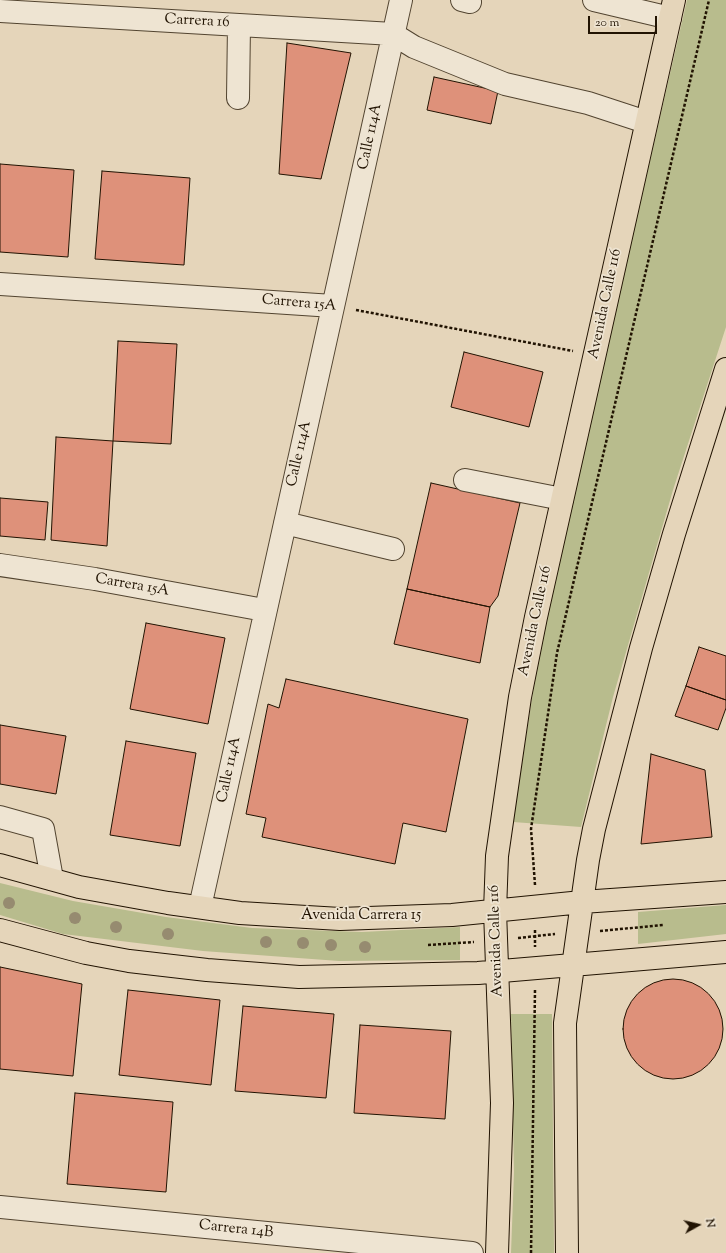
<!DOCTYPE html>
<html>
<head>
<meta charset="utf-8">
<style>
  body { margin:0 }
  #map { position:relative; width:726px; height:1253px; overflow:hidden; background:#e5d5ba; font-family:"Sorts Mill Goudy",serif }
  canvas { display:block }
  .north { position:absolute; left:678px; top:1205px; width:40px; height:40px; -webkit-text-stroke:3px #eee4d2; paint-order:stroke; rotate:82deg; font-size:11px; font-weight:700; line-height:16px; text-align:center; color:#211302 }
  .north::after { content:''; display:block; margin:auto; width:14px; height:18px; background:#211302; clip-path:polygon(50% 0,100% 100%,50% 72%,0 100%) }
  .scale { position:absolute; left:588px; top:16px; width:69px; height:18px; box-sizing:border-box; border:2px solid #211302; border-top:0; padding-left:5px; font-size:12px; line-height:14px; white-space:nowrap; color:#211302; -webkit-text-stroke:3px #eee4d2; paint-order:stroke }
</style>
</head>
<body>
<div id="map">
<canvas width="726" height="1253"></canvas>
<div class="north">N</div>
<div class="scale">20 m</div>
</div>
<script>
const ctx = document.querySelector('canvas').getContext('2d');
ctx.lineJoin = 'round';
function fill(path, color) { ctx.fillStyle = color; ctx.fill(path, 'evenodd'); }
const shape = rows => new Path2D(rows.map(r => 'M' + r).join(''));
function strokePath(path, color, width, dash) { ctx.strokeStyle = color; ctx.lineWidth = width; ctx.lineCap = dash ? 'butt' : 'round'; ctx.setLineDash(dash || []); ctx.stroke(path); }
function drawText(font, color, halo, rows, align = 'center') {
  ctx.font = font + ' "Sorts Mill Goudy",serif'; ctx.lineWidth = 3.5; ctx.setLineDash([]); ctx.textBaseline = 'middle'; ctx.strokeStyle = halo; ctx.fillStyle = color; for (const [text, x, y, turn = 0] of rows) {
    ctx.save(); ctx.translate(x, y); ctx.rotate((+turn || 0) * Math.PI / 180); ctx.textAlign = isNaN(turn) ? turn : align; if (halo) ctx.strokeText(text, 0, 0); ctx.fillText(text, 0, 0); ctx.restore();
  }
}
fill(shape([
  [687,0,726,0,726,327,673,490,613,697,581,827,513,822,533,692,551,590],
  [0,883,73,901,166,917,252,928,362,932,460,927,460,960,339,961,203,951,63,934,0,915],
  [726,905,726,934,638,944,638,912],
  [511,1014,552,1014,554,1253,511,1253,514,1172]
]), '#b8bc8d');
const building = shape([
  [287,43,351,53,321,179,279,174,287,43],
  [434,77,498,91,491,124,427,110,434,77],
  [0,164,74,170,68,257,0,252,0,164],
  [102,171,190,178,184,265,95,259,102,171],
  [118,341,177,344,171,444,113,441,118,341],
  [464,352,543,372,529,427,451,407,464,352],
  [56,437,113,441,107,546,51,540,56,437],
  [431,483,520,503,498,596,490,607,407,589,431,483],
  [0,498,48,502,45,540,0,536,0,498],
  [407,589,490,607,480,663,394,644,407,589],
  [146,623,225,638,208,724,130,709,146,623],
  [699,647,726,656,726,700,686,686,699,647],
  [286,679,468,719,446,832,403,823,395,864,262,837,266,818,246,814,268,704,279,708,286,679],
  [686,686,726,700,726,708,718,730,675,716,686,686],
  [0,725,66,736,56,794,0,784,0,725],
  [126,741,196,753,180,846,110,835,126,741],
  [651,754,705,770,712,837,641,844,651,754],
  [0,967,82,984,73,1076,0,1069,0,967],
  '623 1029a50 50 0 1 1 100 0a50 50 0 1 1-100 0Z',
  [128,990,220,1000,211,1085,119,1075,128,990],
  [243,1006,334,1014,326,1098,235,1091,243,1006],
  [360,1025,451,1031,445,1119,354,1113,360,1025],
  [75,1093,173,1102,166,1192,67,1184,75,1093]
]);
fill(building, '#de917a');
strokePath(building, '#211302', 1);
const minor = shape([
  [462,0,470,2],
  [594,0,670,18],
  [0,11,393,34,414,47,505,84,588,103,646,122],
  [238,98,239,25],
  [0,284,333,306],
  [465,480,562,499],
  [285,523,393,549],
  [0,565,95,579,264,610],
  [0,817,43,829,52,879],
  [200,907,401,0],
  [0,1207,472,1253]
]);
const major = shape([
  [0,865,79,887,168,903,240,913,340,919,452,915,582,902,726,892],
  [0,930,86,953,129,961,207,970,299,977,478,973,726,952],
  [497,1253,502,1103,495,911,497,856,520,697,536,617,674,0],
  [567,1253,565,1023,588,860,594,829,641,648,674,534,726,369]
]);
strokePath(minor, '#524430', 24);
strokePath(major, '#211302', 24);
strokePath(shape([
  [356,310,573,351],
  [535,885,531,829,557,653,709,0],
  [535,930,535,947],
  [600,931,663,925],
  [518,938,555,934],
  [428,945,474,942],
  [531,1253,535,990]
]), '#211302', 2.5, [3, 2]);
strokePath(minor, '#eee4d2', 22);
strokePath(major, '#e5d5ba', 22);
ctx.fillStyle = '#968b70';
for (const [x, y] of [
  [9,903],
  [75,918],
  [116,927],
  [168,934],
  [266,942],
  [303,943],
  [331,945],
  [365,947]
]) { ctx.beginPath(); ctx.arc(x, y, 6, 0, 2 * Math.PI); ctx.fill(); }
drawText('15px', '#211302', '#eee4d2', [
  ["Carrera 16",197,22,3],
  ["Calle 114A",371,137,-78],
  ["Carrera 15A",299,304,5],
  ["Avenida Calle 116",606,304,-78],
  ["Calle 114A",300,454,-77],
  ["Carrera 15A",132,586,10],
  ["Avenida Calle 116",536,621,-78],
  ["Calle 114A",230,770,-78],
  ["Avenida Carrera 15",361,916],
  ["Avenida Calle 116",497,941,-92],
  ["Carrera 14B",236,1230,6]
]);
</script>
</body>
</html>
